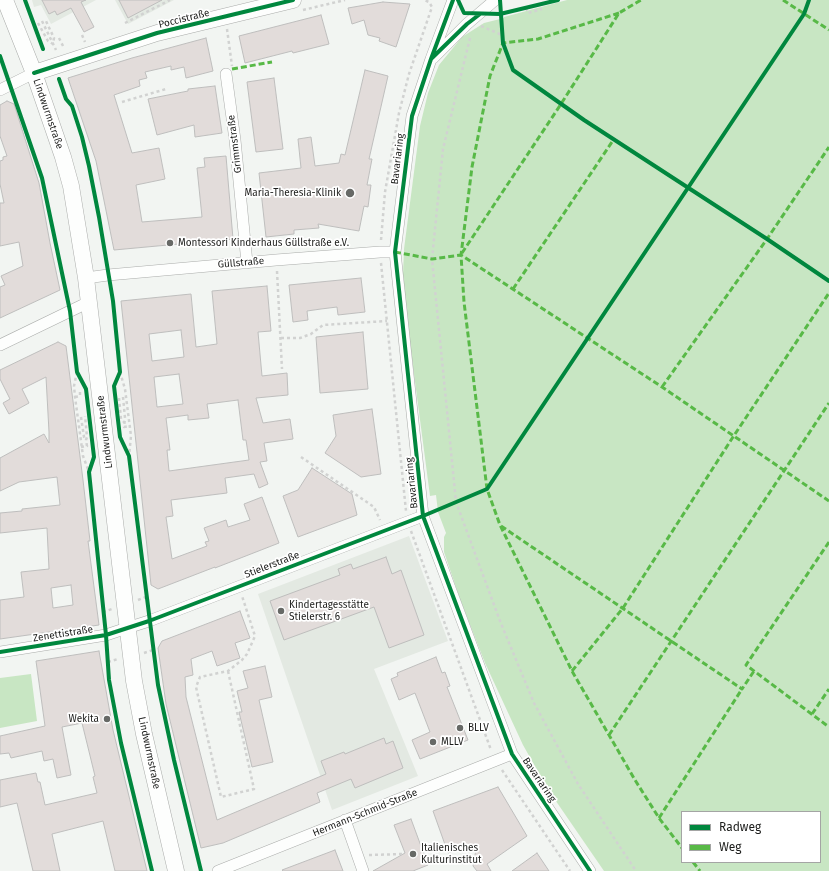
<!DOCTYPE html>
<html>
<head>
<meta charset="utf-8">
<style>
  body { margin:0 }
  #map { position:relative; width:829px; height:871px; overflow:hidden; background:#f2f5f2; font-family:"Fira Sans",sans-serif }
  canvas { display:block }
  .legend { position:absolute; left:681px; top:811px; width:140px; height:52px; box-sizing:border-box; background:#fff; border:1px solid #a4a5a4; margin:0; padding:5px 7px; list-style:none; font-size:12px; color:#1c1d1b }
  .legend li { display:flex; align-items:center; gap:8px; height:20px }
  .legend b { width:20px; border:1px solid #a4a5a4 }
</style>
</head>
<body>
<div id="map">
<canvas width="829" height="871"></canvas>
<ul class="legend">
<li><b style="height:5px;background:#00873e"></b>Radweg</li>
<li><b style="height:5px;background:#58b947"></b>Weg</li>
</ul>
</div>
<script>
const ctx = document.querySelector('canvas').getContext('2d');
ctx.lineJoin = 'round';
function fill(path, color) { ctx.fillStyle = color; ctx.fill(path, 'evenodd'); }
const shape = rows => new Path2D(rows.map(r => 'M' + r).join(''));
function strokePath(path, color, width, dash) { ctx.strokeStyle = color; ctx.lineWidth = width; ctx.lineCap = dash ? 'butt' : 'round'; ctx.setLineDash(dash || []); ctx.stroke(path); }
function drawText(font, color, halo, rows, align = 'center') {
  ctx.font = font + ' "Fira Sans",sans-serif'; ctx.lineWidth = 3.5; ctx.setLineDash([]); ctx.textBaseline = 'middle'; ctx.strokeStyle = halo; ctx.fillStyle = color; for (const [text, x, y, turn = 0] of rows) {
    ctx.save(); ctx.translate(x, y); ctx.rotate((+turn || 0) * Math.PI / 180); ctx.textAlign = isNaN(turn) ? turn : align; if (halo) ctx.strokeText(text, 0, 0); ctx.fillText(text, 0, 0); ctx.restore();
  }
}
fill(shape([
  [32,0,96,0,51,24,41,5,34,7],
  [115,0,174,0,128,24],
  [409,536,448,641,374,669,418,776,332,810,258,594]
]), '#e3e9e2');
fill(shape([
  [567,0,829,0,829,871,604,871,549,791,523,745,485,663,460,599,444,552,444,537,446,533,438,512,436,495,430,496,409,336,403,274,404,249,420,126,428,93,439,65,462,37,484,23,504,18,504,17],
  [682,812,820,812,820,862,682,862],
  [31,674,37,721,0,728,0,678]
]), '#c8e6c3');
const building = shape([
  [42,0,86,0,81,2,94,27,84,32,71,8,57,15,55,11,49,14,42,0],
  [119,0,162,0,128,18,119,0],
  [383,2,410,4,396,47,379,41,380,38,368,35,364,20,352,24,348,8,383,2],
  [321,15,329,44,293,53,292,51,245,63,239,36,321,15],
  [206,38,213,71,186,78,184,67,171,70,171,66,145,72,147,78,139,80,140,86,114,95,132,153,159,148,165,179,136,185,142,222,202,217,197,168,205,167,204,158,226,156,233,239,114,250,96,161,68,78,132,58,206,38],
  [365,70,388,76,369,159,372,159,367,185,371,185,368,207,364,206,359,231,318,224,319,228,294,230,294,234,266,237,259,173,301,168,298,139,311,137,315,166,339,163,341,154,345,155,365,70],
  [274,78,283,149,256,152,247,82,274,78],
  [215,86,222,133,195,137,194,125,157,135,148,99,188,91,188,89,215,86],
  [7,101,14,104,39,183,50,243,60,290,0,318,0,287,5,285,1,276,23,266,19,242,0,246,0,203,4,203,0,184,0,161,3,160,3,157,7,156,0,136,0,105,7,101],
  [361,278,365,312,338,315,337,307,321,309,307,311,308,320,293,322,289,285,361,278],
  [267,286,271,331,258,332,262,376,287,373,288,395,256,398,263,423,290,419,293,439,264,443,267,461,260,462,268,484,259,488,254,474,225,478,227,493,171,500,173,516,166,517,172,559,207,546,205,542,209,541,204,528,226,520,228,527,250,520,244,504,262,497,279,543,215,568,215,567,158,589,151,585,121,301,191,294,196,347,217,344,212,291,267,286],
  [181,330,184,357,152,361,149,334,181,330],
  [179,374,183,404,157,407,154,377,179,374],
  [238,400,243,440,246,440,249,460,169,471,167,450,170,450,166,418,188,415,188,420,209,418,207,404,238,400],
  [363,332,368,389,320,393,316,337,363,332],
  [58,342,66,346,83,480,90,541,88,541,99,625,0,639,0,600,24,597,21,572,49,569,47,528,0,533,0,513,22,511,22,509,60,505,57,477,19,482,0,491,0,458,44,434,49,443,49,432,46,377,22,389,29,403,9,414,3,403,10,399,0,379,0,370,58,342],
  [71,585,73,605,53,608,51,588,71,585],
  [372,409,381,474,361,477,325,453,336,436,333,415,372,409],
  [312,468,352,494,357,515,298,537,283,496,298,490,312,468],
  [386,557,392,574,401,570,424,635,389,648,374,607,284,640,270,601,340,575,338,569,351,564,353,569,386,557],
  [240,611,250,638,235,643,240,658,217,666,212,651,191,659,193,675,185,677,186,697,217,820,326,774,321,761,344,752,345,754,384,738,386,744,393,741,403,768,355,788,351,779,317,793,320,802,223,843,201,848,166,704,158,648,162,641,240,611],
  [99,651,113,730,147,871,115,871,103,821,52,834,60,871,33,871,17,803,0,807,0,780,36,773,38,782,40,782,45,805,97,793,93,777,95,776,82,723,62,727,71,775,57,778,53,759,44,761,42,751,11,758,9,753,0,754,0,736,45,726,36,661,99,651],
  [436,657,442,673,445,672,450,686,447,687,468,740,420,759,412,740,430,732,415,693,399,700,391,679,398,676,397,673,436,657],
  [265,666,272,697,259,700,273,762,252,767,239,712,242,712,237,691,248,688,243,671,265,666],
  [498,787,527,836,487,864,491,871,477,871,473,866,477,844,448,853,433,811,498,787],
  [411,819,428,865,413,871,373,871,405,853,394,825,411,819],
  [335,850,343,871,283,871,282,870,335,850],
  [537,853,549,871,512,871,537,853]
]);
fill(building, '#e2dcda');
strokePath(building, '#bebebd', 1);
const street = shape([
  [453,0,431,59,412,116,395,252,423,516,512,754,590,871],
  [433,58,467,24,495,0],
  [226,74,235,140,247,263],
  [0,90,34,73],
  [86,278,108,275,276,260,380,252,395,252],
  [0,345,89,302],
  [0,652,106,635,127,628,149,621,423,516],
  [345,820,363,871],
  [218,871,512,754]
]);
const secondary = shape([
  [5,0,34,73,63,157,71,186,86,278,134,681,144,734,176,871],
  [34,73,157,33,293,0]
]);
strokePath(street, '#aaacaa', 12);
strokePath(secondary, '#aaacaa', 17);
strokePath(shape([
  [526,8,528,13,542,9],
  [303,10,345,0],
  [42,21,56,50],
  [38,23,48,41,53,44,54,38,45,19],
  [125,23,170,0],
  [481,26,502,35],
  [227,29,232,66],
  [82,35,85,42],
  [59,38,64,48],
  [470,38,443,149,432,259,456,502,500,621,534,703,578,784,636,871],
  [122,102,166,89],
  [381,240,385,192,399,113,409,74,432,7,429,2,424,0],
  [381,263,406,511],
  [277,271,282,369],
  [281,338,300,338,311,334,323,325,387,321],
  [77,372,74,386,75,397,83,456,89,472],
  [120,372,125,389,131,436,129,456],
  [75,397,80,396,80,390],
  [123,397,125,418,124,427,130,426],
  [119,398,121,419,124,422],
  [81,417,84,437,86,440],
  [81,447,87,446,86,440,87,437,85,416],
  [301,457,374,507,380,520],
  [411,531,491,750],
  [138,600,146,597],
  [103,612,112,609],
  [144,653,153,650],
  [108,662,118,659],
  [228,671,254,789,221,797,196,687,200,677,228,671,242,660,247,654,255,636,242,596],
  [502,770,570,871],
  [369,855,403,854]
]), '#d1d2d1', 2.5, [3, 3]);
strokePath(street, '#fdfefd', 11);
strokePath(secondary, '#fdfefd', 16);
strokePath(shape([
  [783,0,829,30],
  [619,13,538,39,503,43,490,76,472,167,461,255,464,302,487,489,500,525,572,671,635,780,659,818,682,848],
  [232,69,272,62],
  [395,252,432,259,461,255,662,387,829,501],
  [462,253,561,104,619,13,641,0],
  [513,289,614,139],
  [662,387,767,239,829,147],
  [501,526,742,689,754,671],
  [829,542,746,665,829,727],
  [572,671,623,608,733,437,829,293],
  [812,714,829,689],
  [609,735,829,403],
  [659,818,742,689],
  [693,862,700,871]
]), '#58b947', 3, [6, 3]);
strokePath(shape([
  [25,0,43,49],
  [453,0,431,59,412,116,395,252,423,516,512,754,590,871],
  [458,0,464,13,500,14,558,0],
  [500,0,503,43,513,70,584,120,767,239,829,281],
  [0,56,42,178,70,311,77,372,86,389,94,457,89,472,106,635,109,680,121,743,152,871],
  [432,58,467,24,480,14],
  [34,73,157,33,293,0],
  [59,79,66,99,72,106,82,137,89,166,99,217,113,301,120,372,114,386,120,437,129,456,158,685,174,760,201,871],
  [0,652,106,635,149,621,423,516,487,489,804,14,809,0]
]), '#00873e', 4);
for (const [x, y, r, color] of [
  [350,193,5,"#676966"],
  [170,243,4,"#676966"],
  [281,611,4,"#676966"],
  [107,719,4,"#676966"],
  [460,728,4,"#676966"],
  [433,742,4,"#676966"],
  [413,854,4,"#676966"]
]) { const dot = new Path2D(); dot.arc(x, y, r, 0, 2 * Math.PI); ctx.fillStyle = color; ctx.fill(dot); strokePath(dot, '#fff', 1.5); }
drawText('10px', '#1c1d1b', '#fff', [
  ["Poccistraße",184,19,-14],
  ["Lindwurmstraße",48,114,71],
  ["Grimmstraße",235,144,-97],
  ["Bavariaring",398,159,-83],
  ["Güllstraße",241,263,-5],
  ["Lindwurmstraße",105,432,-97],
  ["Bavariaring",412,483,-96],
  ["Stielerstraße",272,565,-21],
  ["Zenettistraße",63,634,-9],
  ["Lindwurmstraße",149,753,78],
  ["Bavariaring",539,780,56],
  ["Hermann-Schmid-Straße",365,813,-22]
]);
drawText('10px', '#1c1d1b', '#fff', [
  ["Maria-Theresia-Klinik",341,193,"right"],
  ["Montessori Kinderhaus Güllstraße e.V.",178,243],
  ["Kindertagesstätte",289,605],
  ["Stielerstr. 6",289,617],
  ["Wekita",99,719,"right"],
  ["BLLV",468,728],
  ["MLLV",441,742],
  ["Italienisches",421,848],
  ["Kulturinstitut",421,860]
], 'left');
</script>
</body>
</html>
